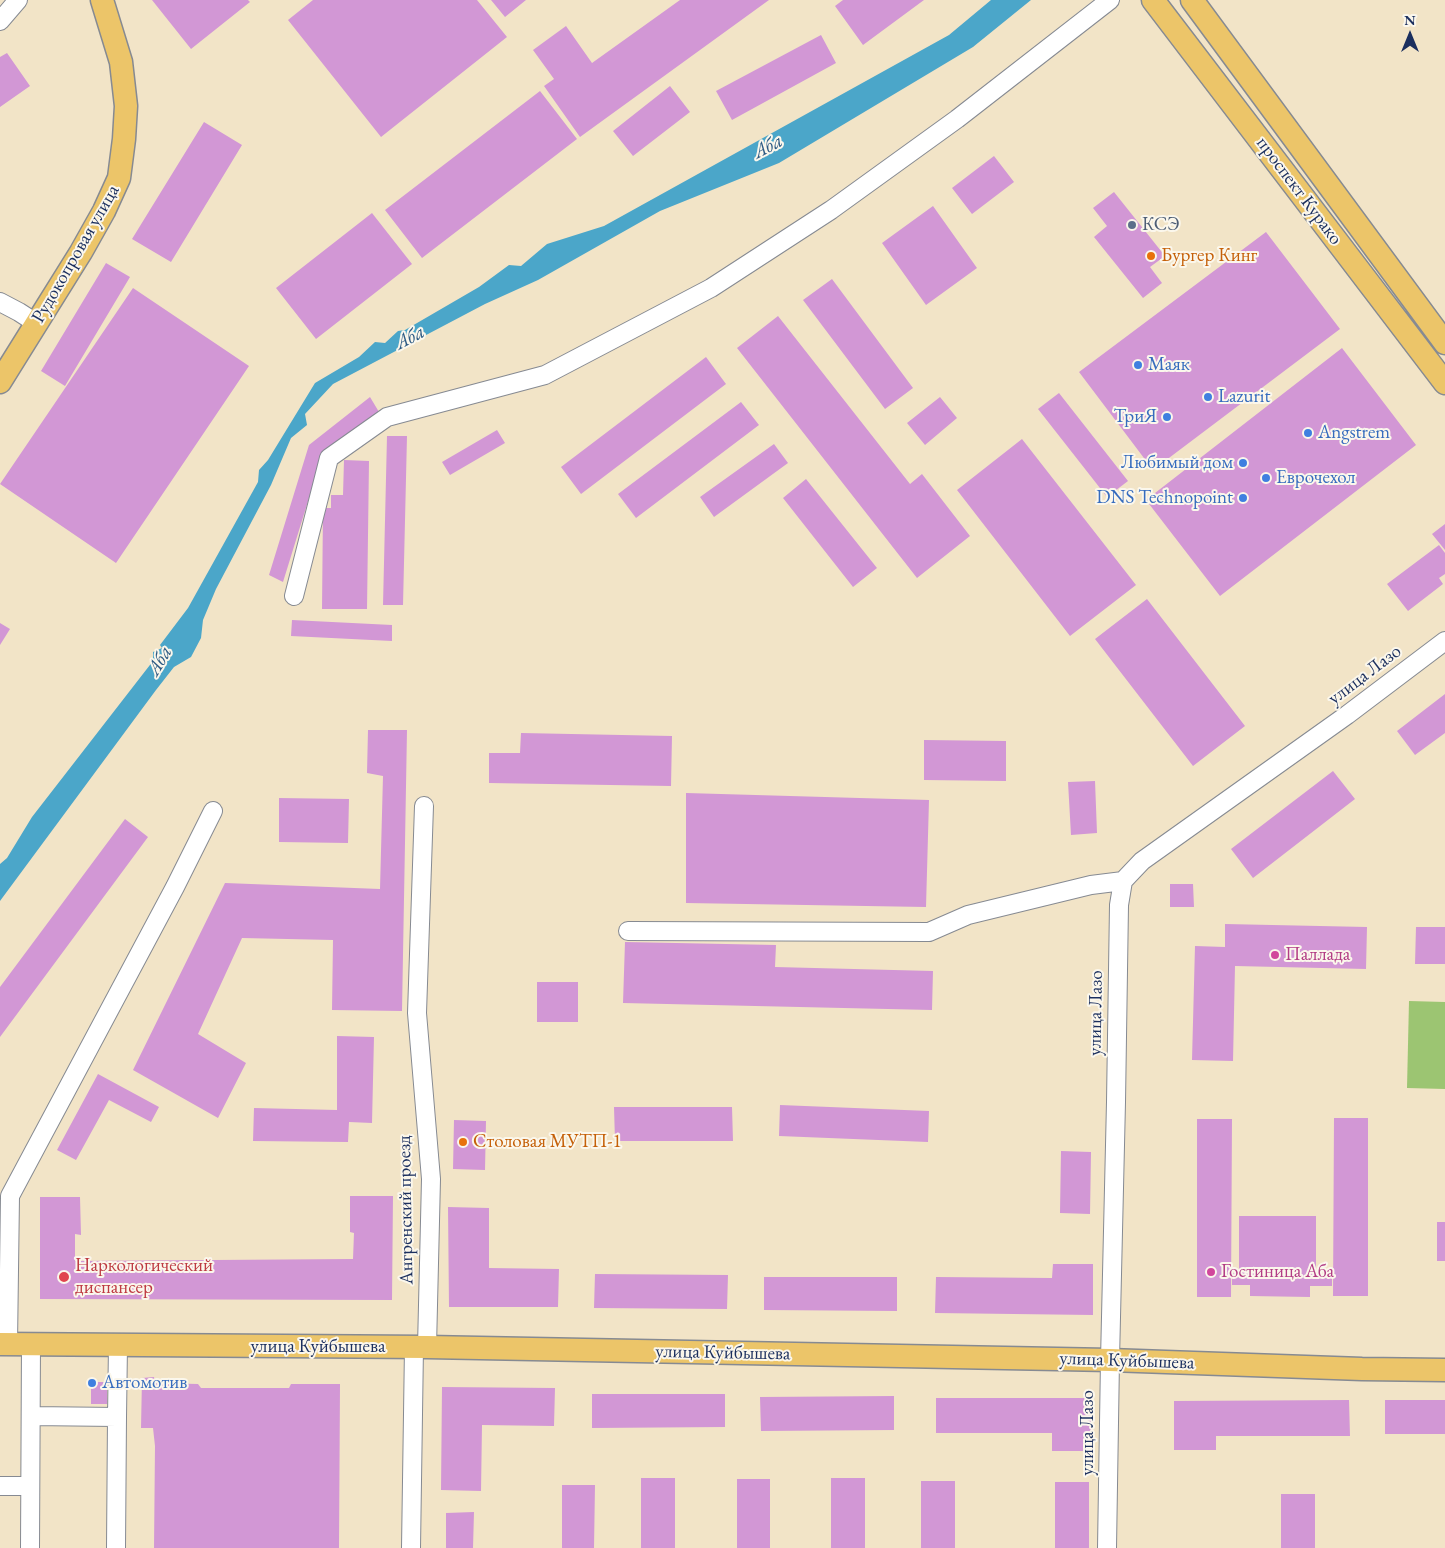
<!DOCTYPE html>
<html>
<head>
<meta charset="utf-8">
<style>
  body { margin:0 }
  #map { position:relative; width:1445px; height:1548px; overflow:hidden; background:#f2e4c7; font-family:"EB Garamond",serif }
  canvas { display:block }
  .north { position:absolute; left:1385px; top:10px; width:50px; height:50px; -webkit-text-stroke:4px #fbf7ec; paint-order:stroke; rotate:0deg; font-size:14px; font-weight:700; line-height:20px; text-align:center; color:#1b2f5e }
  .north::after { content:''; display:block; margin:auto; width:18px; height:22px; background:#1b2f5e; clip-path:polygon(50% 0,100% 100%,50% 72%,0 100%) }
</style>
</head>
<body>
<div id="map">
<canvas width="1445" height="1548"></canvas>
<div class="north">N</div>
</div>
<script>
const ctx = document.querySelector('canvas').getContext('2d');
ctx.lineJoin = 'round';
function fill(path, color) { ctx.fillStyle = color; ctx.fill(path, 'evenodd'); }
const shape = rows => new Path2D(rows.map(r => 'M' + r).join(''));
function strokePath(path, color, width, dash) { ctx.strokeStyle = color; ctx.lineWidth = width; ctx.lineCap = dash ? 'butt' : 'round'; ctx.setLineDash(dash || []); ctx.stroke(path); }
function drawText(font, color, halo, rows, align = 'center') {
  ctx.font = font + ' "EB Garamond",serif'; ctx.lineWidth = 4; ctx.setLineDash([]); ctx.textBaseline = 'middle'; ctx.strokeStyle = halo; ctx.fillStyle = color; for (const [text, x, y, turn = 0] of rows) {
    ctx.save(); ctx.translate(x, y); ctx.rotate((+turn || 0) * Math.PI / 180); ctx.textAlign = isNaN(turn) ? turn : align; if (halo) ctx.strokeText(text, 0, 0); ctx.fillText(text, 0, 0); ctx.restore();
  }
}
fill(shape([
  [1409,1001,1445,1002,1445,1089,1407,1088]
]), '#9cc572');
fill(shape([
  [991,0,1031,0,973,47,779,163,660,211,538,280,485,304,333,384,305,414,307,425,291,438,271,485,216,589,203,620,201,638,191,657,174,667,156,690,0,901,0,864,7,858,32,817,153,661,153,652,162,648,160,645,188,608,258,482,259,470,268,460,315,383,359,357,375,342,385,343,398,331,405,330,479,287,509,265,521,266,547,244,604,226,949,35]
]), '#4ba6c9');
fill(shape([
  [152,0,248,0,250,2,191,49],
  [313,0,477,0,507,37,381,137,288,20],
  [491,0,526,0,505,17],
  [680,0,769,0,580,137,544,86,554,79,533,50,566,26,592,63],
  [843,0,924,0,863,45,835,6],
  [821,35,836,63,732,120,716,91],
  [7,53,30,86,0,107,0,57],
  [670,86,690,112,633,156,613,131],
  [540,91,577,139,422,258,385,210],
  [204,122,242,145,171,262,132,239],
  [994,156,1014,182,972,214,952,188],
  [1114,192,1165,256,1150,267,1162,283,1143,298,1094,237,1107,226,1093,208],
  [933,206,977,268,926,305,882,243],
  [372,213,412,264,316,339,276,288],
  [1266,232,1340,329,1153,470,1079,372],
  [106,263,130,277,65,386,41,371],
  [832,279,913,388,885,409,803,300],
  [133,288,249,366,116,563,0,484],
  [778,316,910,484,922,474,970,536,917,578,737,348],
  [1342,348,1416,445,1220,596,1146,500],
  [706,357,726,384,581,494,561,467],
  [1059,393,1128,481,1107,497,1038,409],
  [370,397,379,412,322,456,283,582,269,575,309,445],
  [940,397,957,418,925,445,907,423],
  [741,402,759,425,636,518,618,494],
  [497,430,505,443,450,475,442,462],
  [387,436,407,436,403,605,383,605],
  [1022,439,1136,585,1070,636,957,490],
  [774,444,788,463,714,517,700,497],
  [344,460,369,461,367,609,322,609,323,508,331,508,331,495,343,495],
  [806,479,877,568,853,587,783,498],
  [1445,524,1445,550,1432,534],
  [1439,545,1445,553,1445,574,1439,578,1443,584,1408,611,1387,584],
  [1147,599,1245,726,1193,766,1095,639],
  [292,620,392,625,392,641,291,636],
  [0,623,10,629,0,645],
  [1445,694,1445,733,1415,755,1397,731],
  [368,730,407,730,402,1011,332,1010,333,940,242,938,198,1034,246,1063,218,1118,133,1070,225,883,380,889,383,776,367,773],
  [521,733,672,736,671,786,489,783,489,753,520,753],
  [924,740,1006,741,1006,781,924,780],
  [1333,771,1355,799,1253,878,1231,849],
  [1095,781,1097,833,1071,835,1068,782],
  [686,793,929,800,926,907,686,903],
  [279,798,349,799,348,843,279,842],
  [125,819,148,837,0,1037,0,987],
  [1170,884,1193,884,1194,907,1170,907],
  [1225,924,1367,927,1366,969,1235,966,1233,1061,1192,1060,1195,946,1225,947],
  [1416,927,1445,927,1445,964,1415,964],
  [625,942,776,945,775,967,933,971,932,1010,623,1003],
  [537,982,578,982,578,1022,537,1022],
  [337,1036,374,1037,372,1123,349,1122,348,1142,253,1141,254,1108,337,1110],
  [98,1074,159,1107,151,1122,109,1100,76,1160,57,1150],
  [780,1105,929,1111,928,1142,779,1136],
  [614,1107,732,1107,733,1141,615,1141],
  [1334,1118,1368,1118,1368,1296,1333,1296],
  [1197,1119,1232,1119,1231,1297,1197,1297],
  [454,1120,486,1121,485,1170,453,1169],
  [1061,1151,1091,1152,1090,1214,1060,1213],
  [350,1196,393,1196,392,1300,40,1299,40,1197,80,1197,81,1235,75,1234,75,1261,353,1259,354,1233,350,1232],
  [448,1207,489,1208,489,1268,559,1269,558,1307,449,1307],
  [1239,1216,1316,1216,1316,1276,1332,1276,1332,1286,1310,1286,1310,1297,1250,1296,1250,1285,1232,1285,1232,1273,1239,1273],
  [1437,1222,1445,1222,1445,1261,1437,1261],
  [1053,1264,1093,1264,1093,1315,935,1313,936,1277,1052,1278],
  [595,1274,728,1275,727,1309,594,1308],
  [764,1277,897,1277,897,1311,764,1310],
  [154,1377,155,1383,198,1384,201,1388,289,1388,291,1384,340,1384,339,1548,154,1548,155,1446,153,1428,141,1428,142,1378],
  [91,1382,107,1382,107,1404,91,1404],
  [442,1387,555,1388,554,1426,482,1425,481,1491,441,1490],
  [592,1394,725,1394,725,1427,592,1428],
  [894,1396,894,1430,761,1431,760,1397],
  [936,1398,1091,1398,1091,1451,1052,1451,1052,1433,936,1433],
  [1349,1400,1350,1436,1216,1436,1216,1450,1174,1450,1174,1401],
  [1385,1400,1445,1400,1445,1434,1385,1434],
  [641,1478,675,1478,675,1548,641,1548],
  [831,1478,865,1478,865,1548,831,1548],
  [737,1479,770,1479,770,1548,737,1548],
  [921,1481,955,1481,955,1548,921,1548],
  [1055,1482,1089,1482,1089,1548,1055,1548],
  [562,1485,595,1485,594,1548,562,1548],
  [1281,1494,1315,1494,1315,1548,1281,1548],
  [474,1512,473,1548,446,1548,446,1513]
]), '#d297d5');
const minor = shape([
  [0,21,18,0],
  [0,302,19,312,36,323],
  [294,596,329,458,387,417,545,375,711,288,831,210,957,119,1110,0],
  [424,806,417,1013,431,1179,427,1347],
  [628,931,929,932,968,915,1091,885,1123,881],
  [8,1344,10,1196,175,887,213,811],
  [31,1416,117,1417,116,1548],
  [117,1417,118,1345],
  [0,1486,30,1486],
  [30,1548,31,1344],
  [411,1548,414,1347],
  [1107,1548,1110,1360,1116,1102,1119,905,1123,881,1142,861,1347,715,1445,641]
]);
const major = shape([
  [1153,0,1445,383],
  [1192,0,1445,343],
  [0,382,81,252,104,211,119,178,124,139,126,106,121,62,102,0],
  [0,1344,427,1347,1110,1360,1362,1369,1445,1370]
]);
strokePath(minor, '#868a92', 20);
strokePath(major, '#868a92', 25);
strokePath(minor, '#fff', 18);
strokePath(major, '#ecc569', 22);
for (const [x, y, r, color] of [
  [1132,225,5,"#5c6f8a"],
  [1151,256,5,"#e8710a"],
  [1138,365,5,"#3f7fe0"],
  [1208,397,5,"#3f7fe0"],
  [1167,417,5,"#3f7fe0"],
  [1308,433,5,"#3f7fe0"],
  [1243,463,5,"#3f7fe0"],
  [1266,478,5,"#3f7fe0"],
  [1243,498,5,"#3f7fe0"],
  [1275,955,5,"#d1479c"],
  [463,1142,5,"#e8710a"],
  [1211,1272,5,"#d1479c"],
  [64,1277,6,"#e0444e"],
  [92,1383,5,"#3f7fe0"]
]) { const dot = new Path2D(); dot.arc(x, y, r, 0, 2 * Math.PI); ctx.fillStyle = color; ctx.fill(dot); strokePath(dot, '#fbf7ec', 2); }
drawText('19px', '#1b2f5e', '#fbf7ec', [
  ["проспект Курако",1299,191,53],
  ["Рудокопровая улица",76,254,-60],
  ["улица Лазо",1365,675,-37],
  ["улица Лазо",1096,1013,-89],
  ["Ангренский проезд",406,1210,-91],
  ["улица Куйбышева",318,1347],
  ["улица Куйбышева",723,1353,1],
  ["улица Куйбышева",1127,1361,2],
  ["улица Лазо",1088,1433,-90]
]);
drawText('19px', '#4e5e75', '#fbf7ec', [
  ["КСЭ",1142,225]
], 'left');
drawText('19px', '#c56008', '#fbf7ec', [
  ["Бургер Кинг",1161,256],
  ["Столовая МУТП-1",473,1142]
], 'left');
drawText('19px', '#366cbe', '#fbf7ec', [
  ["Маяк",1148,365],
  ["Lazurit",1218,397],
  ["ТриЯ",1157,417,"right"],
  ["Angstrem",1318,433],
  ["Любимый дом",1233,463,"right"],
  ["Еврочехол",1276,478],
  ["DNS Technopoint",1233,498,"right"],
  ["Автомотив",102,1383]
], 'left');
drawText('19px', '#b23c85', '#fbf7ec', [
  ["Паллада",1285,955],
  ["Гостиница Аба",1221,1272]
], 'left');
drawText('19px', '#be3a42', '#fbf7ec', [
  ["Наркологический",75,1266],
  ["диспансер",75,1288]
], 'left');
drawText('italic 20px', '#2c5983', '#fbf7ec', [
  ["Аба",768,147,-28],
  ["Аба",410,338,-28],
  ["Аба",160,661,-59]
]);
</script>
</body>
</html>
